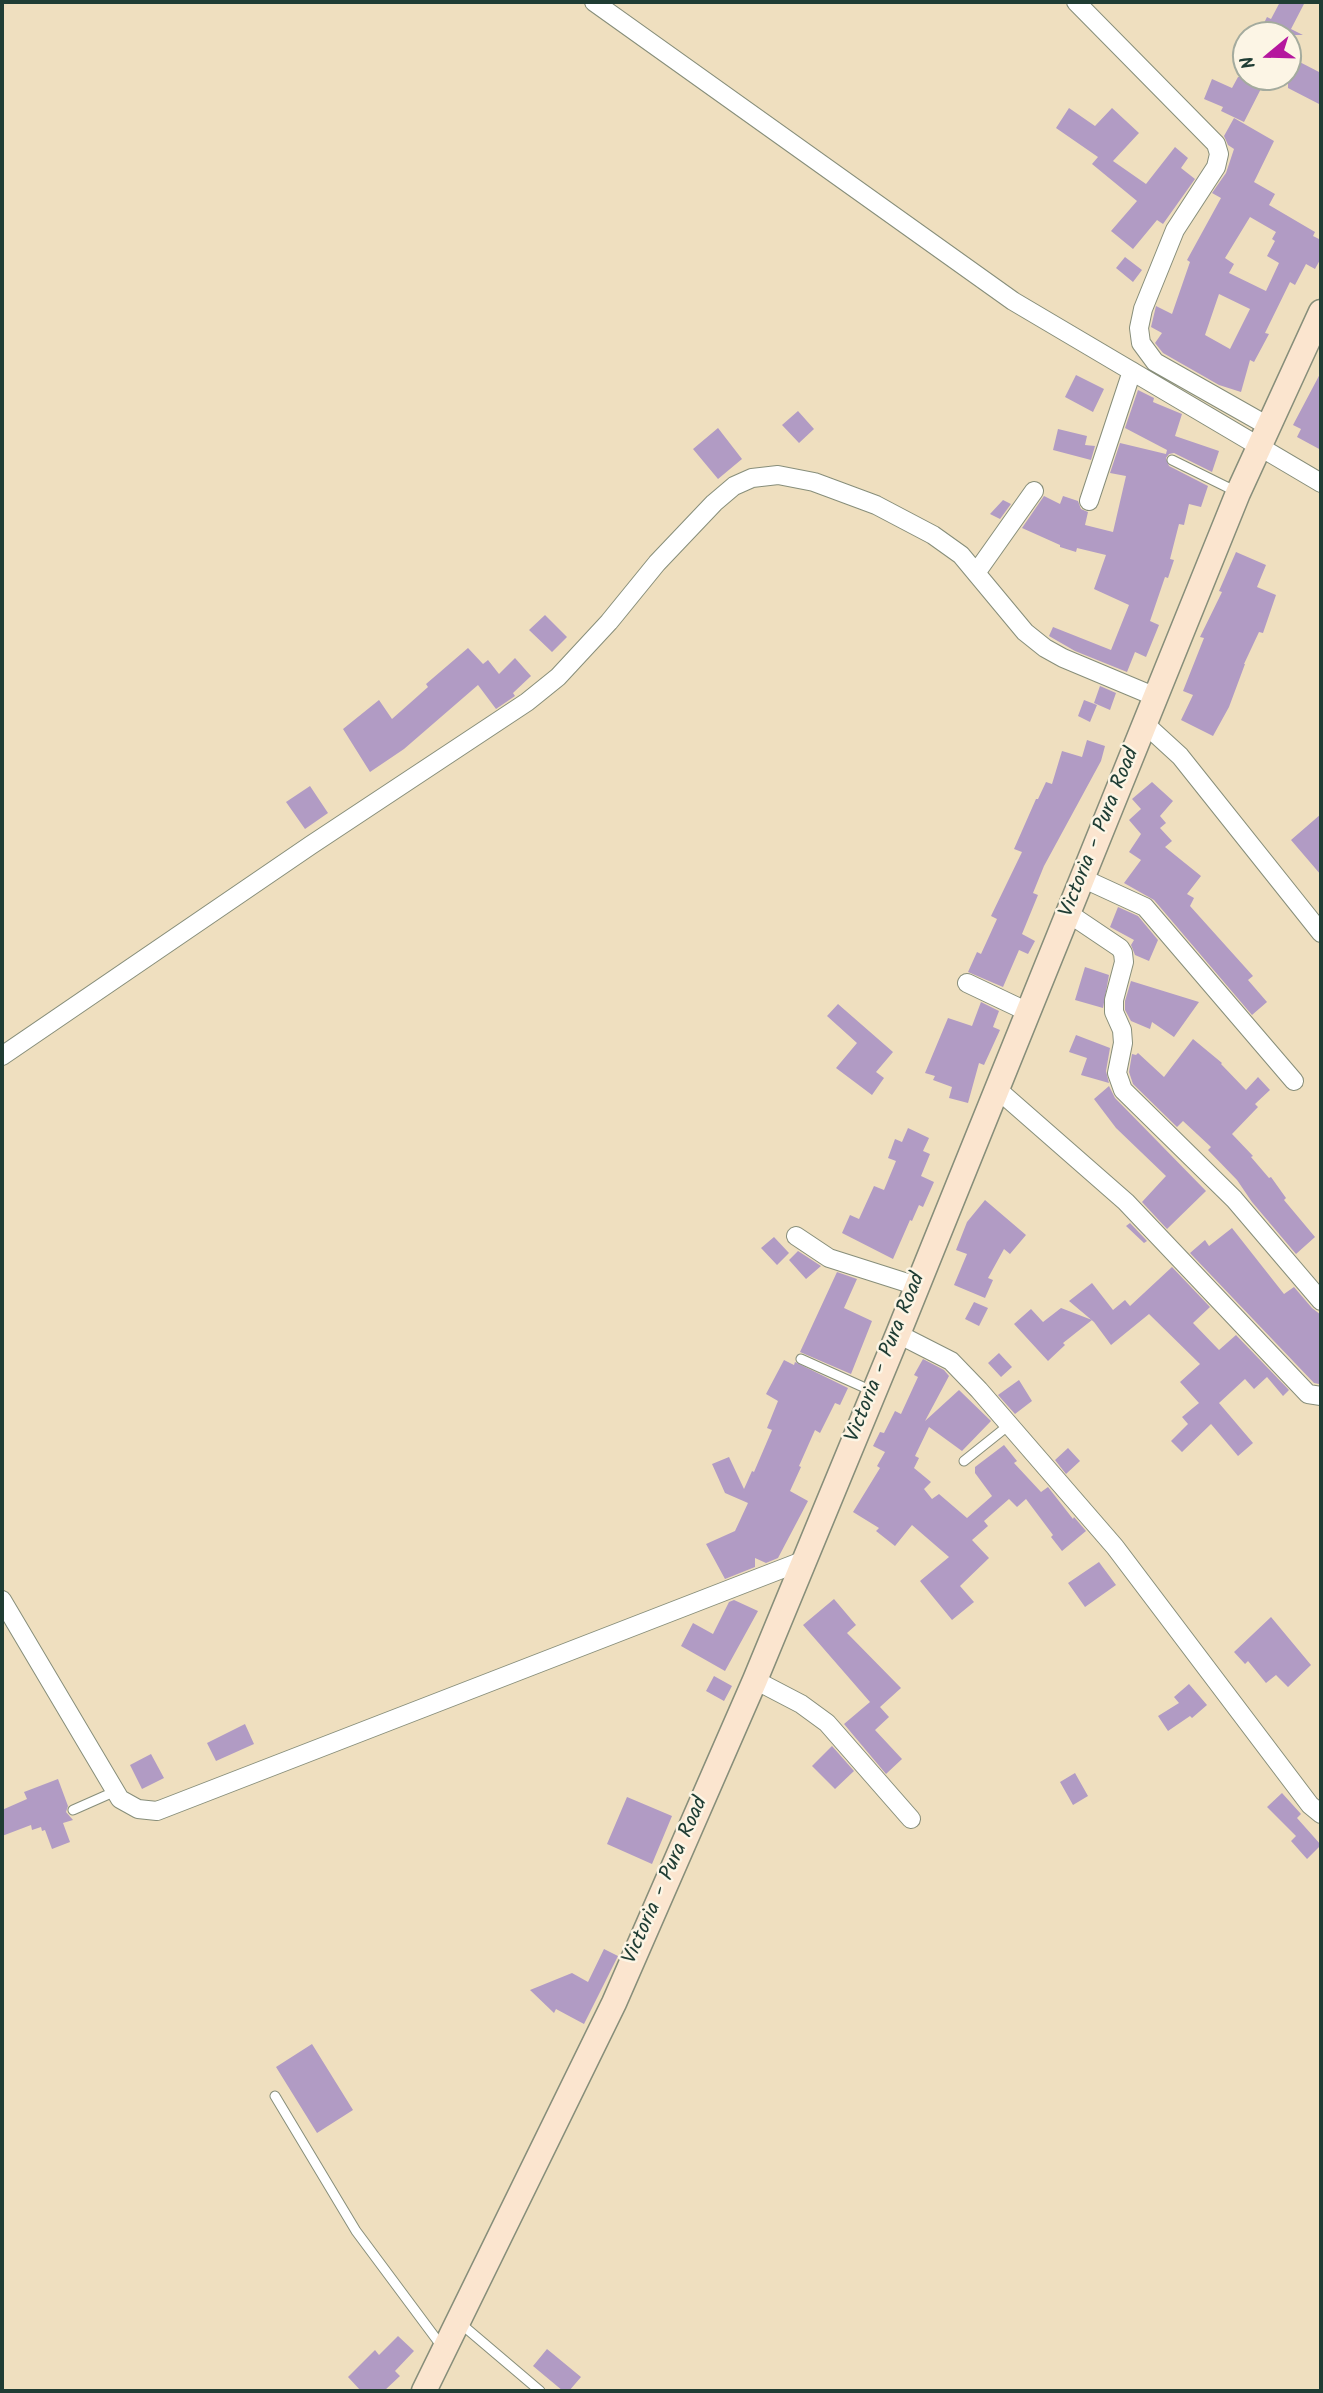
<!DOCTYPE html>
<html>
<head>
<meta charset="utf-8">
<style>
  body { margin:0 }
  #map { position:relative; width:1323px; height:2393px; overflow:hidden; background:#efdfbf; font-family:Kalam,sans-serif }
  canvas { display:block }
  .frame { position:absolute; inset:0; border:4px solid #1f3d34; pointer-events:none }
  .north { position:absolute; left:1232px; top:21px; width:70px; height:70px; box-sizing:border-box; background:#fcf5e5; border:2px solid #a4ab9e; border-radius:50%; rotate:251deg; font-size:19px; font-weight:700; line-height:28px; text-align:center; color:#1f3d34 }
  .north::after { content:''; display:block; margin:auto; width:24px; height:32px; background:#b5179e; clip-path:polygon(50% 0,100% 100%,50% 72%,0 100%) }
</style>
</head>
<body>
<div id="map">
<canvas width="1323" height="2393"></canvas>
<div class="frame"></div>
<div class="north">N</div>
</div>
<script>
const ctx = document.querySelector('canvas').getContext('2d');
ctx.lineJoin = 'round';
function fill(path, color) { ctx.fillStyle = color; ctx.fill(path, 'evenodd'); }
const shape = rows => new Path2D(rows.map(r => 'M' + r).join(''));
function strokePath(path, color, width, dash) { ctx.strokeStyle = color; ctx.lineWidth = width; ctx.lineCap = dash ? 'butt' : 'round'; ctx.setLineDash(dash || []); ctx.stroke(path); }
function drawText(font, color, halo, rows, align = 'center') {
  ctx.font = font + ' Kalam,sans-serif'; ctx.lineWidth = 5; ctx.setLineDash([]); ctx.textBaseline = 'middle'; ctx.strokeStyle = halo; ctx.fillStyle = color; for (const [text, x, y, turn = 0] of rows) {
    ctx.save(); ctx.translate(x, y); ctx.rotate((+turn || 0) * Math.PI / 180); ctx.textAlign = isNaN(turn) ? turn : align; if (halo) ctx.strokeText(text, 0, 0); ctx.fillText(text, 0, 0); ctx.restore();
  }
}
fill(shape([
  [1280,2,1305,2,1291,29,1303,35,1258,35,1267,17,1271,19],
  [1288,56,1321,73,1321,105,1288,88],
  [1238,77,1267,77,1244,122,1221,111,1223,107,1204,99,1212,79,1232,88],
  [1069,108,1095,126,1112,108,1139,133,1113,161,1146,184,1175,147,1188,158,1181,168,1195,179,1163,224,1157,220,1133,249,1111,231,1137,201,1092,164,1098,157,1056,128],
  [1234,118,1274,141,1254,182,1275,194,1269,205,1315,232,1313,236,1321,240,1321,258,1315,269,1306,264,1295,285,1290,282,1265,333,1269,334,1254,362,1250,360,1241,392,1219,385,1163,353,1155,343,1162,333,1151,327,1156,306,1172,314,1190,262,1187,260,1221,198,1212,193,1226,173,1234,149,1228,145,1224,136],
  [1250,217,1276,232,1272,239,1275,241,1267,256,1279,263,1266,291,1229,273,1234,264,1225,258],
  [1219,294,1250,309,1230,349,1205,335],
  [1125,257,1142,270,1133,282,1116,268],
  [1321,372,1321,450,1297,437,1301,429,1293,425],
  [1076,375,1104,389,1093,412,1065,397],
  [1138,390,1154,398,1153,402,1182,414,1175,436,1219,451,1212,472,1174,453,1169,454,1166,458,1169,466,1208,486,1201,507,1189,504,1184,525,1179,524,1170,559,1174,560,1168,578,1165,577,1150,621,1159,625,1146,657,1135,652,1127,672,1075,651,1049,636,1053,627,1111,650,1129,605,1094,589,1106,555,1077,548,1076,552,1060,547,1060,545,1022,528,1044,496,1060,504,1063,496,1078,501,1081,509,1088,512,1085,525,1113,532,1126,476,1110,473,1120,443,1166,454,1167,450,1125,428],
  [798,411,814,429,799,443,782,425],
  [718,428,742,459,718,479,693,449],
  [1058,429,1087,436,1085,445,1095,446,1091,460,1053,450],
  [1003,500,1011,504,1000,519,990,514],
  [1236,552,1266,565,1257,587,1276,595,1263,633,1259,632,1244,664,1245,664,1229,707,1213,736,1181,720,1193,695,1183,691,1204,638,1200,637,1222,592,1219,591],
  [545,615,567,637,552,652,529,630],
  [468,648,483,664,488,660,499,674,515,658,531,676,513,693,515,696,496,709,478,685,404,749,370,772,343,729,379,700,392,719,428,687,426,684],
  [1100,686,1116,693,1110,710,1094,703],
  [1084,700,1097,705,1090,722,1078,716],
  [1087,740,1105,746,1101,761,1044,866,1033,893,1038,895,1022,934,1035,941,1028,954,1019,950,1003,987,968,972,977,952,981,954,997,919,991,916,1022,852,1014,849,1036,799,1038,799,1046,782,1052,784,1062,751,1082,757],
  [1152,782,1173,801,1160,816,1166,823,1160,828,1172,841,1165,847,1201,876,1187,894,1194,898,1190,906,1253,976,1248,980,1267,1002,1252,1015,1154,900,1124,883,1141,860,1129,852,1141,834,1129,820,1141,809,1132,799],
  [310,786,328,813,305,829,286,802],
  [1321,814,1321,875,1291,840],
  [1118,907,1138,916,1158,940,1149,961,1135,955,1131,945,1134,940,1110,927],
  [1085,967,1109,975,1103,1008,1075,1000],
  [1131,981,1199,1002,1174,1037,1152,1022,1150,1029,1131,1021,1125,1010,1125,1001],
  [981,1002,999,1011,993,1027,1000,1030,984,1065,979,1063,968,1103,949,1098,952,1087,933,1080,935,1076,925,1073,948,1018,972,1026],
  [838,1004,893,1052,876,1072,884,1078,872,1095,836,1068,857,1043,827,1016],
  [1076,1035,1110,1048,1106,1071,1109,1083,1081,1075,1087,1058,1069,1052],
  [1193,1039,1222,1063,1221,1064,1246,1090,1258,1077,1270,1090,1255,1104,1258,1107,1232,1134,1253,1156,1251,1157,1269,1178,1271,1177,1286,1198,1284,1200,1315,1237,1296,1254,1252,1202,1237,1180,1208,1150,1211,1147,1183,1121,1177,1127,1133,1084,1129,1072,1132,1054,1136,1055,1138,1053,1164,1077],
  [1109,1086,1115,1098,1206,1191,1167,1229,1142,1202,1166,1176,1116,1128,1094,1099],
  [908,1128,929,1138,923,1151,930,1154,921,1176,934,1182,923,1207,919,1205,912,1221,910,1220,893,1259,842,1233,850,1215,859,1219,874,1186,884,1190,896,1161,888,1158,895,1139,902,1142],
  [985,1200,1026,1235,1010,1254,1004,1249,988,1278,993,1280,985,1298,954,1285,967,1254,956,1250,967,1222],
  [1130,1223,1147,1241,1144,1243,1126,1226],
  [1232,1228,1284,1294,1294,1287,1312,1308,1321,1315,1321,1382,1319,1384,1314,1383,1190,1253,1205,1240,1209,1246],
  [774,1237,789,1253,777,1265,761,1248],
  [798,1251,821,1266,806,1279,789,1260],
  [1172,1267,1210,1307,1193,1323,1219,1350,1236,1335,1289,1390,1283,1396,1267,1377,1254,1389,1245,1379,1219,1403,1253,1443,1238,1456,1211,1424,1182,1452,1171,1441,1188,1424,1182,1417,1199,1403,1180,1382,1200,1364,1149,1314,1111,1345,1094,1322,1069,1301,1092,1283,1113,1310,1125,1300,1130,1306],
  [837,1272,857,1279,844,1308,872,1321,851,1374,800,1352],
  [974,1302,988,1308,979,1326,965,1319],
  [1061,1308,1092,1320,1063,1343,1065,1345,1048,1361,1014,1324,1031,1309,1043,1322],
  [999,1353,1012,1367,1001,1377,988,1363],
  [923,1359,944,1370,949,1376,925,1421,959,1390,991,1421,962,1451,929,1427,915,1456,919,1458,914,1468,931,1482,924,1489,932,1499,939,1494,967,1518,992,1496,975,1473,975,1467,1004,1445,1017,1461,1014,1463,1041,1492,1048,1487,1073,1519,1074,1517,1086,1531,1062,1551,1051,1537,1053,1535,1026,1499,1017,1507,1009,1499,984,1521,988,1526,972,1540,989,1558,960,1586,974,1602,952,1620,920,1581,949,1557,912,1525,895,1546,876,1531,879,1528,853,1512,880,1468,877,1466,885,1452,873,1446,880,1432,884,1433,895,1411,901,1414,918,1377,914,1375],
  [784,1360,794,1365,795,1362,848,1388,840,1405,835,1403,820,1433,815,1430,799,1466,801,1467,790,1491,808,1501,778,1558,766,1563,755,1558,755,1567,725,1579,706,1544,735,1531,748,1503,725,1493,712,1464,729,1457,744,1489,752,1471,754,1472,772,1430,767,1428,778,1401,766,1394],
  [1019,1380,1032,1401,1015,1414,998,1395],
  [1068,1448,1080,1461,1066,1474,1055,1460],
  [1099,1562,1116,1585,1085,1607,1068,1583],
  [834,1599,856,1625,847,1633,901,1688,880,1707,889,1717,875,1730,902,1759,886,1774,844,1724,870,1702,803,1625],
  [734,1600,758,1611,725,1671,681,1646,693,1623,713,1634,729,1602],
  [1271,1617,1311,1665,1288,1687,1276,1675,1266,1683,1248,1661,1245,1664,1234,1652],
  [714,1676,732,1686,724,1701,706,1691],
  [1189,1684,1207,1705,1192,1718,1190,1716,1168,1731,1158,1716,1179,1703,1174,1697],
  [245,1724,254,1744,216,1761,207,1743],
  [832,1746,854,1771,835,1789,812,1766],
  [151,1754,164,1778,142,1789,130,1765],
  [1075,1773,1088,1796,1073,1805,1060,1782],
  [58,1779,68,1806,66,1812,73,1820,63,1823,70,1842,52,1849,45,1830,42,1831,41,1827,32,1830,31,1825,2,1836,2,1810,27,1799,24,1792],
  [1282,1793,1301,1814,1297,1818,1321,1845,1307,1859,1291,1841,1296,1836,1267,1807],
  [627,1797,672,1816,652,1864,607,1844],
  [604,1949,618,1956,584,2024,556,2009,554,2013,530,1990,572,1973,588,1982],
  [312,2044,353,2110,317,2133,276,2067],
  [398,2336,414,2351,395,2371,400,2376,384,2391,361,2391,348,2377,375,2350,379,2355],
  [547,2349,581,2377,569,2391,563,2391,533,2366]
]), '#b19bc4');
const lane = shape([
  [1172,460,1237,492],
  [801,1359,872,1391],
  [964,1461,1009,1425],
  [73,1810,116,1791],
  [275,2096,356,2231,443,2348],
  [460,2323,540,2391]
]);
const street = shape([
  [594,2,1013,301,1321,483],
  [1076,2,1216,144,1219,154,1216,167,1175,230,1143,309,1139,328,1141,343,1155,362,1268,426],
  [1089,501,1132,371],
  [976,573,1034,491],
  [1145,724,1180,756,1321,933],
  [1082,878,1145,907,1294,1081],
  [1068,913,1120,948,1123,953,1124,962,1114,1000,1114,1012,1122,1030,1123,1043,1117,1073,1123,1090,1234,1199,1321,1301],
  [967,983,1028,1012],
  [2,1056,311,845,527,702,558,677,609,622,657,563,714,503,734,486,752,478,778,475,814,482,876,505,933,535,961,555,1025,632,1045,648,1063,658,1156,697],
  [997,1089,1126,1202,1308,1394,1321,1396],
  [796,1236,829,1258,917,1286],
  [898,1334,951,1361,979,1390,1115,1547,1310,1805,1321,1814],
  [2,1600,120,1799,138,1809,157,1811,805,1560],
  [755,1680,801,1704,827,1723,911,1819]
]);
const secondary = shape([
  [424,2391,614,2003,755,1680,898,1334,1238,493,1321,312]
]);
strokePath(lane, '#878e7a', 11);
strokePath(street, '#878e7a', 20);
strokePath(secondary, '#878e7a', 27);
strokePath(lane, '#fff', 9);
strokePath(street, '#fff', 18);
strokePath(secondary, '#fbe5cf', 24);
drawText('21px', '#1f3d34', '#fcf5e5', [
  ["Victoria - Pura Road",1101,833,-68],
  ["Victoria - Pura Road",887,1358,-68],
  ["Victoria - Pura Road",667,1881,-66]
]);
</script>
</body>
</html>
